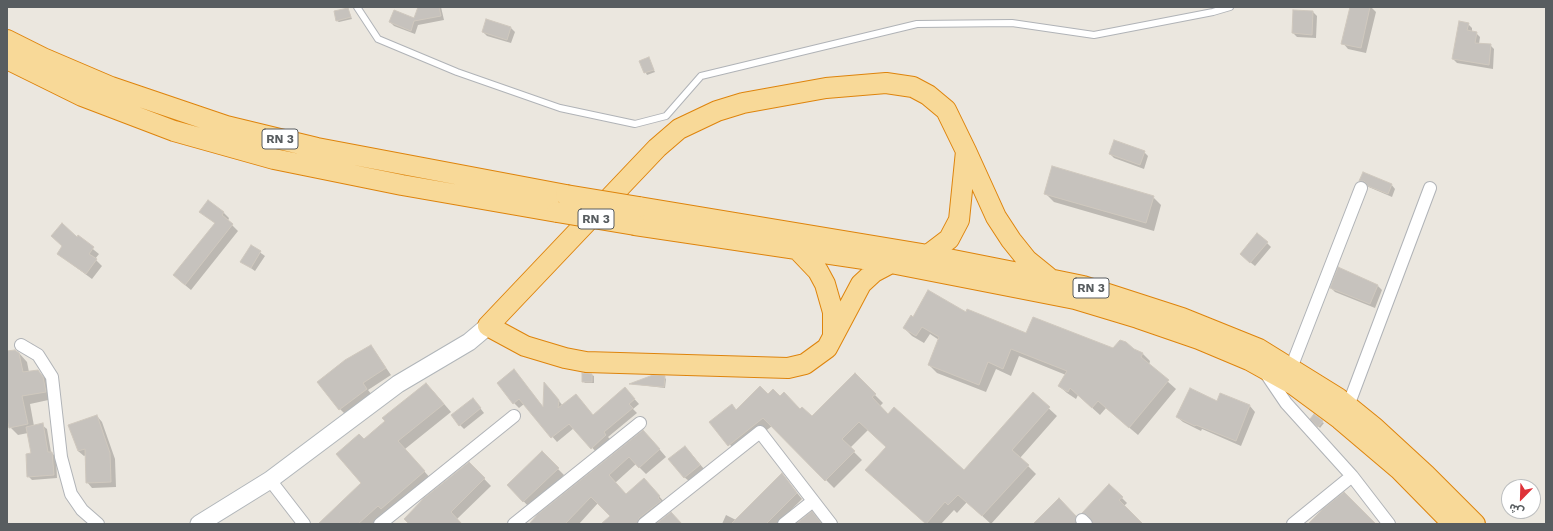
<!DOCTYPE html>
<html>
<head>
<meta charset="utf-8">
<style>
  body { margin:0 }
  #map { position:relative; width:1553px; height:531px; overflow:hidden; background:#ebe7df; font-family:"Work Sans","Noto Sans Arabic",sans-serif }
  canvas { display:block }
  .frame { position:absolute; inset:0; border:8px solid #585d60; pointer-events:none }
  .north { position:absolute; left:1501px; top:479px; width:40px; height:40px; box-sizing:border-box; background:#fff; border:1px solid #bcbebf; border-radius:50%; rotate:203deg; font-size:11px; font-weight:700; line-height:16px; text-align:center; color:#585d60 }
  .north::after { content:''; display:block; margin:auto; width:14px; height:18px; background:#de3238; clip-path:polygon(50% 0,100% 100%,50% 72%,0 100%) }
</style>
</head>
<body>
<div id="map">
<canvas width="1553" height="531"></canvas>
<div class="frame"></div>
<div class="north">ش</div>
</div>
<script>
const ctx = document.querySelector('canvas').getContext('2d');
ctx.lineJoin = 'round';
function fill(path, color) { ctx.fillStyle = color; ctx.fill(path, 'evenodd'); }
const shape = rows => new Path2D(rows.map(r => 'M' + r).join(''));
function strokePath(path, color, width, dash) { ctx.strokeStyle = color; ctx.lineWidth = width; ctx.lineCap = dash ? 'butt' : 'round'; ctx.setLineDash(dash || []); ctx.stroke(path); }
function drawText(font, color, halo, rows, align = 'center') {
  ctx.font = font + ' "Work Sans",sans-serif'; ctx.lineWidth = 3; ctx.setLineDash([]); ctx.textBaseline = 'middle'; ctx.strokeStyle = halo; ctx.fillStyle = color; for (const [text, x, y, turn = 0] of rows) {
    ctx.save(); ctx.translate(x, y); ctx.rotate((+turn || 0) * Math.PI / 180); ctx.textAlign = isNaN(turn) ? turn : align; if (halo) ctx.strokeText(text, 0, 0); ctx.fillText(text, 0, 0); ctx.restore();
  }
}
fill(shape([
  [419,7,441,7,444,20,418,25,415,34,394,26,390,22,414,19],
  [1351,7,1371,7,1376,12,1366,53,1348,49,1343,43],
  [348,9,352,19,339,22,337,21],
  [1313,12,1317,16,1316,38,1297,37,1293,33],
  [1468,24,1472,28,1472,32,1476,33,1480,37,1479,44,1490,45,1494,49,1493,69,1457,63,1453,59],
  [511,28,515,32,511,43,487,36,483,32],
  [648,58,655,72,647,75,640,61],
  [1144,152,1148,156,1144,169,1114,158,1110,154],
  [1363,174,1391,184,1395,189,1392,197,1364,185,1360,181],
  [1045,193,1153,197,1161,205,1154,231,1054,202],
  [208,201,224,213,229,218,228,221,238,231,191,290,180,281,216,224,201,212],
  [78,237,99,254,95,259,102,266,92,279,58,254,64,247],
  [1267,243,1271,247,1255,266,1245,258],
  [251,246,265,256,255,271,242,262],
  [1378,286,1382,290,1375,308,1335,292,1331,288],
  [966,314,1027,334,1113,349,1133,350,1142,353,1150,361,1149,365,1176,389,1138,435,1106,408,1100,415,1078,395,1076,399,1067,393,1059,386,1066,375,1019,356,1011,376,996,369,986,392,937,373,929,365,939,340,930,334,924,343,912,336,904,328,913,318],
  [371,346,391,375,368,390,372,395,346,415,340,409],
  [7,352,19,353,27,362,29,372,38,371,46,379,53,399,30,404,34,426,42,425,47,429,51,452,56,457,57,478,32,480,28,476,32,454,28,433,18,435,10,427,7,412],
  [514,371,544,408,549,388,563,406,593,416,630,394,639,404,633,409,637,413,608,437,611,440,597,453,574,428,557,442,524,404,519,408,514,403],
  [592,375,594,376,594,383,585,383,583,381],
  [855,375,883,403,880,406,889,415,964,471,1033,394,1057,416,1020,458,1036,474,991,524,967,502,957,513,954,510,941,524,926,524,875,478,887,447,868,430,850,448,862,460,834,488,772,426,737,453,711,422,732,405,737,411,768,395,780,398,812,418],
  [653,376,664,377,666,379,665,388,631,384],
  [433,391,451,412,405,449,431,479,385,512,373,524,319,524,363,483,364,440],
  [1217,402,1250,406,1255,412,1241,446,1202,429,1201,431,1183,422,1177,417],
  [477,404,484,413,464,429,460,425],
  [97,416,102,422,115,459,116,487,92,488,87,482,86,455,84,456,78,451],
  [1312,419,1322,422,1324,423,1320,428],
  [650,438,666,457,646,474,636,464,615,483,626,495,650,486,666,504,648,524,609,524,611,516,598,503,579,524,530,524],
  [689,451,704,469,689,481,684,477],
  [542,453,564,475,530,508,508,485],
  [469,463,491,486,457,519,461,524,410,524],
  [782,474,802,499,777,524,722,524,726,515,736,520],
  [1109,485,1127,503,1124,506,1141,524,1094,524,1092,519,1083,513]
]), '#0003');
const building = shape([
  [418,7,439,7,441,16,414,21,411,31,389,22,394,10,414,18,418,7],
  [1350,7,1370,7,1361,48,1341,44,1350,7],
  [348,8,351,17,336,21,334,11,348,8],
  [1293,10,1313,11,1312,35,1292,33,1293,10],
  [486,19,511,27,507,40,482,32,486,19],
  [1459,21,1469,23,1467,30,1477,32,1475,43,1491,44,1489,65,1452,59,1459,21],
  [649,57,654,70,644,73,639,61,649,57],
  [1114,140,1145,151,1140,165,1109,154,1114,140],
  [1052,166,1154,196,1146,223,1044,194,1052,166],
  [1363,172,1392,184,1388,194,1368,186,1364,181,1359,181,1363,172],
  [208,200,224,212,222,215,233,224,185,285,173,275,215,223,199,212,208,200],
  [62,223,77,237,78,235,94,247,89,254,97,259,86,274,57,254,62,246,51,236,62,223],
  [1257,233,1268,242,1250,263,1240,254,1257,233],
  [251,245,261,251,251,268,240,262,251,245],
  [1338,267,1378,285,1370,304,1330,288,1338,267],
  [928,290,966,312,967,309,1026,333,1033,317,1113,348,1120,340,1126,342,1134,349,1143,353,1141,357,1169,380,1129,428,1098,401,1092,408,1070,388,1068,392,1058,386,1067,371,1011,349,1003,369,988,362,979,385,928,365,939,337,922,327,916,336,903,328,911,315,913,317,928,290],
  [371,345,386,368,363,383,367,389,339,410,317,382,345,360,371,345],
  [15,350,19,353,23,372,38,370,43,377,46,392,22,396,28,424,9,428,7,418,7,351,15,350],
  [514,369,543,407,544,382,559,400,558,408,576,394,593,415,625,387,635,399,629,404,633,408,604,432,606,435,591,449,569,424,551,438,519,399,513,404,497,383,514,369],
  [582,373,592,374,592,382,582,382,582,373],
  [855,373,876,394,872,397,888,414,894,407,964,470,1033,392,1050,407,1012,450,1029,465,982,516,958,495,948,505,945,502,926,524,865,470,886,447,859,422,842,439,855,451,825,481,763,418,728,446,709,422,732,404,736,410,760,386,768,394,773,389,780,396,784,392,800,409,802,407,812,416,855,373],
  [653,375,665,376,664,387,629,384,653,375],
  [426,383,444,404,398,441,425,471,381,509,378,506,358,524,318,524,361,483,336,454,359,434,364,439,385,421,382,418,426,383],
  [1190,388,1217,401,1220,393,1250,405,1236,441,1196,425,1195,426,1176,417,1190,388],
  [473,398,481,408,459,426,451,415,473,398],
  [1314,414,1323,421,1318,427,1310,419,1314,414],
  [97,415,110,453,111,482,86,483,85,449,78,451,68,425,97,415],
  [43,423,48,452,52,452,54,475,27,477,26,454,31,453,26,427,43,423],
  [643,430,660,449,639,468,629,457,609,475,626,494,644,478,660,496,658,498,661,501,639,518,637,524,601,524,610,516,591,497,565,524,529,524,538,514,643,430],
  [685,446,700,465,684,478,668,459,685,446],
  [542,451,559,468,523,502,507,485,542,451],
  [469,462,485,478,451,512,462,524,409,524,404,519,424,498,469,462],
  [782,473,797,493,766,524,731,524,782,473],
  [1109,484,1123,497,1119,500,1143,524,1093,524,1087,515,1082,513,1109,484],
  [1344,492,1376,524,1308,524,1324,508,1344,492],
  [1059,498,1076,516,1076,524,1033,524,1059,498],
  [812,511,822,524,796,524,812,511],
  [671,512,682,524,656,524,671,512]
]);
fill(building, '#c6c2bd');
strokePath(building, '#cfc8be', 1);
const service = shape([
  [357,7,378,39,457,72,560,108,635,124,666,116,701,76,917,24,1012,23,1094,35,1213,12,1230,7]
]);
const minor = shape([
  [21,345,38,355,52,377,61,457,71,494,82,510,98,524],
  [1291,368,1361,188],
  [1265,372,1286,403,1352,476,1389,524],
  [1348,406,1430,188],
  [270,480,304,524],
  [1082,520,1086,524],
  [380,524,514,416],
  [514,524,640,423],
  [644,524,760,432,831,524],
  [784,524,813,501],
  [1293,524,1352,476]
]);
const secondary = shape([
  [199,524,270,480,398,384,469,342,488,326]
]);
const trunk = shape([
  [7,40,43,58,111,87,226,126,317,148,566,195],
  [7,59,82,96,174,131,274,159,402,185,557,212],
  [639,207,928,255,1049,279,1083,286,1182,318,1259,349,1338,398,1375,428,1425,474,1475,524],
  [635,225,891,263,973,279,1075,299,1138,318,1199,339,1249,360,1294,385,1340,419,1399,469,1453,524],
  [798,250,818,271,825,284,833,312,833,335],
  [928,255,949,239,959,220,966,151,996,217,1011,240,1027,260,1048,277],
  [891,263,874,272,861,284,827,348,805,364,788,368,586,362,565,358,525,346,488,326,657,148,679,129,717,111,743,103,826,88,886,83,913,87,928,95,946,110,966,151]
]);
strokePath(service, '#b0b3b7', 8);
strokePath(minor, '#b0b3b7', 14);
strokePath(secondary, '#b1b6ba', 19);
strokePath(trunk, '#de840c', 22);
strokePath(service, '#fff', 6);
strokePath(minor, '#fff', 12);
strokePath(secondary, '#fff', 17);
strokePath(trunk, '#f8d998', 20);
const trunkBridge = shape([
  [566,195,639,207],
  [557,212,635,225]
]);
strokePath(trunkBridge, '#de840c', 22, []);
strokePath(trunkBridge, '#f8d998', 20);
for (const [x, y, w] of [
  [280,139,36],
  [596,219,36],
  [1091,288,36]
]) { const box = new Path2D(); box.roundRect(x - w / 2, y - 10, w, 20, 3); ctx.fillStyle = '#fff'; ctx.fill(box); strokePath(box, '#585d60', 1); }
drawText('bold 12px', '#585d60', null, [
  ["RN 3",280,139],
  ["RN 3",596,219],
  ["RN 3",1091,288]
]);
</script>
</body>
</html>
